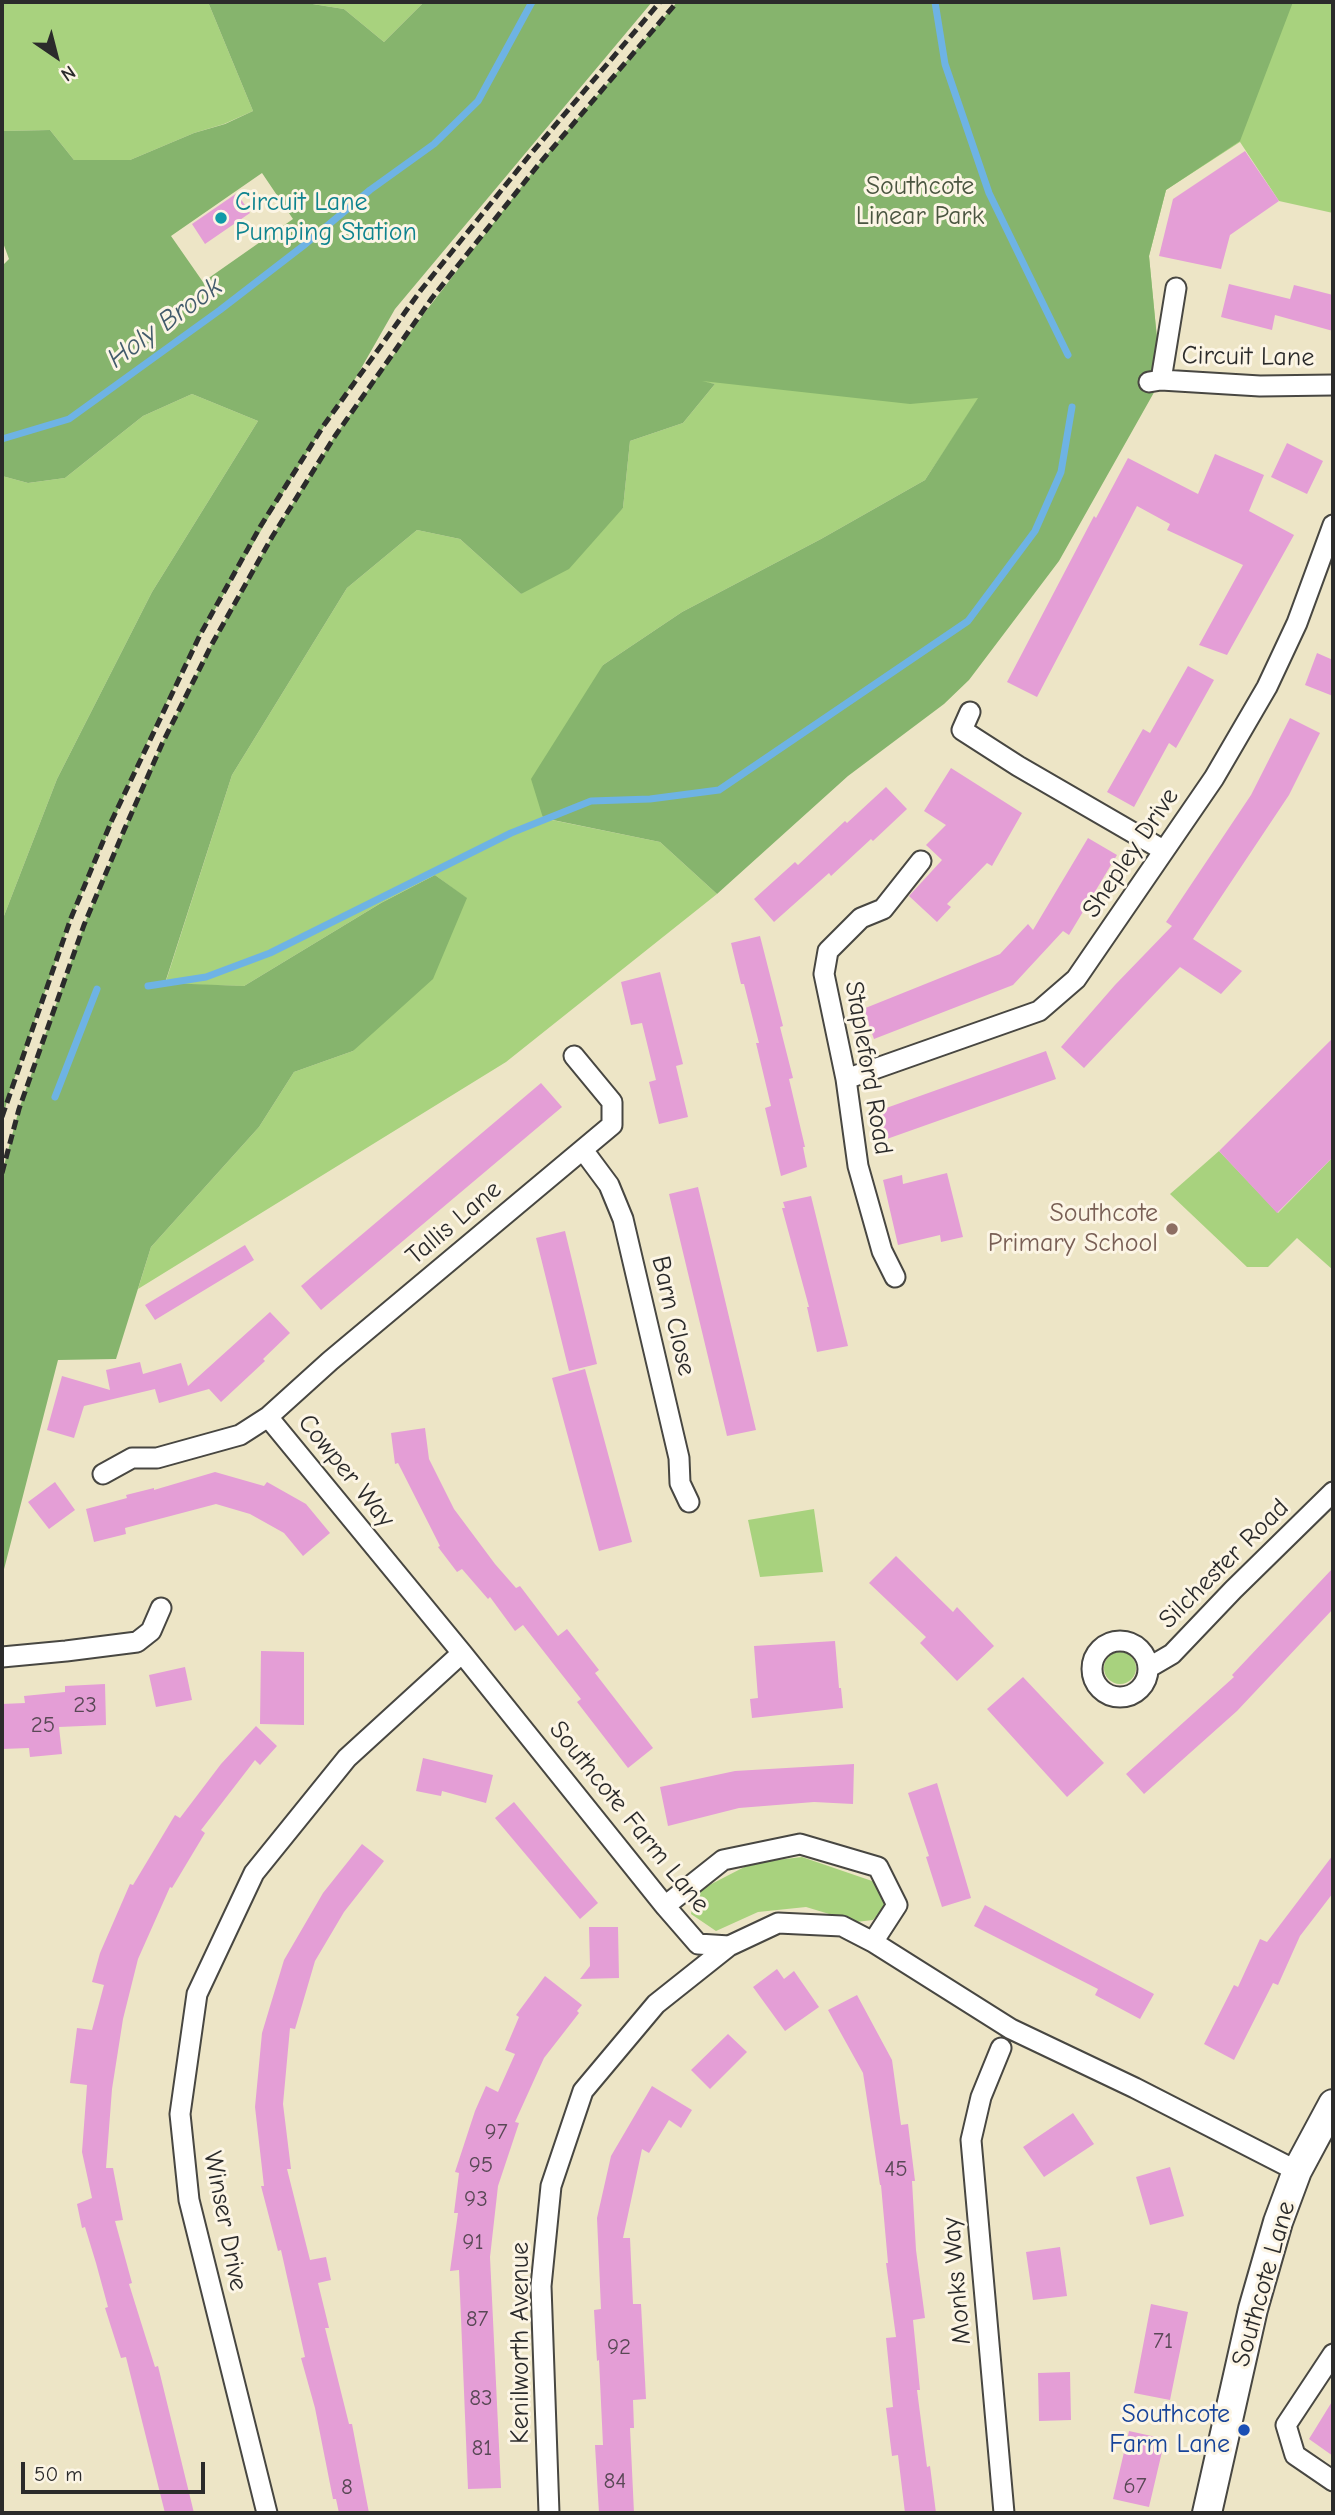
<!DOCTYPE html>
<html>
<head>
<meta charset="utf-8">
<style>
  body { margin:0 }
  #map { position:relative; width:1335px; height:2515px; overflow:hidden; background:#ede5c6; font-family:"Comic Neue",sans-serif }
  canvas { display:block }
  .frame { position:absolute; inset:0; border:4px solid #2b2b2b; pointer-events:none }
  .north { position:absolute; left:21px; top:21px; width:70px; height:70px; -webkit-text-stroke:5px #fcf5e5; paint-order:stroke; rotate:145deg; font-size:19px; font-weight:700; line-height:28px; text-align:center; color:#2b2b2b }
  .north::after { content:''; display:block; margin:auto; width:24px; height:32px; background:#2b2b2b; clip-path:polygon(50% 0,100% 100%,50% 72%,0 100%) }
  .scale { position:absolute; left:21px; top:2462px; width:184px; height:32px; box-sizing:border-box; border:4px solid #2b2b2b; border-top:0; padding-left:9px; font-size:21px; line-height:24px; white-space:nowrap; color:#2b2b2b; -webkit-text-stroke:5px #fcf5e5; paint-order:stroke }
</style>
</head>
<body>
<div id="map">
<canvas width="1335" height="2515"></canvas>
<div class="frame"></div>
<div class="north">N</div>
<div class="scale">50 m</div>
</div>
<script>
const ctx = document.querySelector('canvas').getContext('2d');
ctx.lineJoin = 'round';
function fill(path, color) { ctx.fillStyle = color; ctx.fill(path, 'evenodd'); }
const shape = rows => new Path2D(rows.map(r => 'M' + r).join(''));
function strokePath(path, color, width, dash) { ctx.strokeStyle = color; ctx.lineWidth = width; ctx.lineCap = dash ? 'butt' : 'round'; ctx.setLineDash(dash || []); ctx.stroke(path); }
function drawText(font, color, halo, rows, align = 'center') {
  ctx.font = font + ' "Comic Neue",sans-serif'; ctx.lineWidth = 6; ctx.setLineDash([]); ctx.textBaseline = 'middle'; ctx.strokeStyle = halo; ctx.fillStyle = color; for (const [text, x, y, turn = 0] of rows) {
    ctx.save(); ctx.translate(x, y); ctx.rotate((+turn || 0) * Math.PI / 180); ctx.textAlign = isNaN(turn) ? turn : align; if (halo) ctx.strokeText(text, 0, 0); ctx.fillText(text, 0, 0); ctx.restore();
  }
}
fill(shape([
  [2,2,208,2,253,111,224,124,194,133,130,160,74,160,50,130,2,131],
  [300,2,424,2,384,42,344,9],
  [699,2,1333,2,1333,213,1279,201,1240,142,1166,190,1149,256,1161,380,979,398,925,480,821,539,682,612,603,665,542,818,660,842,717,894,506,1062,138,1289,151,1247,259,1127,294,1072,353,1051,466,898,435,875,381,903,244,986,165,984,232,775,347,588,417,530,460,539,521,594,623,508,630,441,683,423,715,384,450,343],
  [192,394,258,421,152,592,57,779,2,921,2,476,28,483,65,478,143,416],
  [1219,1151,1278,1213,1333,1157,1333,1270,1297,1238,1268,1267,1247,1267,1170,1194],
  [814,1509,823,1572,760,1577,748,1520],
  '1104 1668a16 16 0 1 1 32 0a16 16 0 1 1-32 0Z',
  [802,1857,875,1882,886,1905,873,1920,856,1922,806,1907,758,1912,716,1931,691,1914,696,1892,752,1863]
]), '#a8d27e');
fill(shape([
  [208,2,300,2,344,9,384,42,424,2,652,2,395,309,351,386,304,457,200,635,150,736,71,918,9,1094,2,1120,2,921,57,779,152,592,258,421,192,394,143,416,65,478,28,483,2,476,2,266,9,259,2,240,2,131,50,130,74,160,130,160,194,133,225,124,253,111],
  [262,173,293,219,203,282,171,236],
  [677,2,1293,2,1240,141,1166,190,1149,256,1161,380,1059,561,969,680,944,704,848,776,717,894,660,842,543,818,531,779,603,665,682,612,821,539,925,480,978,398,910,404,702,381,715,384,683,423,630,441,623,508,569,569,521,594,460,539,417,530,347,588,232,775,165,983,244,986,381,903,435,875,467,898,433,979,353,1051,294,1072,259,1127,151,1247,116,1359,58,1360,2,1577,2,1173,19,1109,84,925,125,828,162,744,212,644,272,537,335,436,416,324,539,164]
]), '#86b46d');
strokePath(shape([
  [935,2,945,64,989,193,1068,355],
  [2,439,69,419,220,310,303,246,370,190,434,144,478,101,532,2],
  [148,986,206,977,270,953,511,833,591,801,650,799,719,790,968,621,1035,531,1061,472,1072,407],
  [55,1097,97,989]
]), '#6eb3e4', 7);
fill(shape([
  [1245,151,1279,201,1230,235,1221,269,1159,256,1173,199],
  [237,193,250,213,205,244,192,224],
  [1229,284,1290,299,1294,285,1333,295,1333,331,1275,315,1272,330,1221,317],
  [1287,443,1323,461,1307,494,1271,477],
  [1215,454,1264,475,1249,511,1294,535,1227,655,1199,645,1243,565,1167,530,1170,524,1137,506,1037,697,1007,682,1094,516,1096,518,1128,458,1198,494],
  [1317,653,1333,660,1333,696,1305,685],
  [1188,666,1214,680,1176,748,1169,743,1134,807,1107,792,1143,729,1150,733],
  [1290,718,1320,733,1289,795,1193,939,1242,971,1221,994,1180,967,1084,1068,1061,1047,1115,985,1172,926,1166,922,1251,795],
  [951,768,1022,813,992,866,987,863,947,904,951,907,937,922,909,896,942,860,926,845,946,825,924,811],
  [886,787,907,809,873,841,871,839,831,876,829,873,774,922,754,899,795,862,798,865,845,821,847,823],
  [1088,838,1117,855,1069,935,1063,931,1013,985,874,1039,863,1009,1000,954,1028,924,1033,930],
  [760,936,783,1026,780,1027,793,1078,789,1079,805,1147,803,1147,807,1167,781,1176,765,1108,771,1106,756,1043,759,1043,744,984,741,984,731,943],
  [660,972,683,1064,676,1066,688,1117,659,1124,649,1082,656,1080,642,1023,631,1025,621,982],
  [1333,1038,1333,1157,1277,1213,1219,1151],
  [1046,1051,1056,1079,884,1140,875,1112],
  [541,1083,562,1107,321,1310,301,1286],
  [947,1173,963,1237,941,1242,940,1235,898,1245,883,1180,902,1175,903,1184],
  [698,1187,756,1430,727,1436,669,1194],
  [811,1196,848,1346,817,1352,807,1307,809,1307,782,1208,785,1208,783,1202],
  [565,1231,597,1364,569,1371,536,1238],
  [245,1245,254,1260,155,1320,145,1305],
  [270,1312,290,1333,263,1359,265,1361,221,1402,209,1389,159,1403,155,1389,84,1406,74,1438,47,1430,62,1376,110,1390,106,1370,140,1362,143,1374,181,1363,188,1386],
  [585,1369,632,1542,599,1551,552,1378],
  [425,1428,429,1459,454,1509,495,1564,516,1588,520,1586,558,1636,567,1629,599,1670,595,1673,653,1748,628,1768,577,1702,581,1699,523,1625,515,1631,490,1597,488,1599,462,1569,457,1572,438,1547,440,1546,398,1463,395,1464,391,1433],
  [215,1472,264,1486,267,1482,306,1504,330,1533,303,1556,284,1533,250,1514,216,1504,125,1528,126,1534,94,1542,86,1509,127,1498,126,1495,154,1488,154,1490],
  [55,1482,75,1510,49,1529,28,1502],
  [896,1556,953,1612,957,1607,994,1646,957,1681,920,1643,926,1637,869,1583],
  [1333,1568,1333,1609,1237,1711,1144,1794,1126,1774,1234,1677,1232,1675],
  [835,1641,839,1688,841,1688,843,1708,752,1718,750,1699,758,1698,754,1646],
  [261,1651,304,1652,304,1725,260,1724],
  [185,1667,192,1700,156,1707,149,1675],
  [1023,1677,1104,1763,1067,1797,987,1709],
  [105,1684,106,1725,59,1727,62,1754,30,1757,29,1748,2,1749,2,1704,25,1703,24,1696,65,1692,65,1686],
  [256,1726,277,1746,260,1765,255,1760,201,1830,205,1833,172,1888,170,1887,138,1959,123,2019,112,2089,106,2168,113,2168,123,2220,115,2221,132,2283,129,2284,155,2367,158,2366,194,2513,165,2513,126,2357,121,2358,105,2308,108,2307,96,2263,85,2227,82,2228,77,2204,92,2198,82,2152,87,2085,70,2083,77,2028,92,2030,104,1985,92,1982,100,1953,130,1884,133,1885,175,1815,180,1818,221,1764],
  [423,1758,493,1775,486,1803,442,1791,441,1796,416,1791],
  [854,1764,853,1804,814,1802,739,1808,668,1826,660,1787,735,1771],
  [937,1783,971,1898,942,1907,926,1857,929,1856,908,1793],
  [514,1802,598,1903,580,1919,495,1818],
  [362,1844,384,1861,344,1912,315,1961,295,2029,290,2028,283,2104,291,2169,287,2169,310,2260,326,2257,331,2280,318,2283,329,2328,325,2328,349,2424,352,2424,369,2513,339,2513,336,2499,333,2499,315,2408,301,2358,305,2357,281,2250,278,2251,261,2186,264,2186,255,2107,262,2033,284,1960,323,1893],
  [1333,1855,1333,1893,1300,1936,1278,1985,1273,1983,1234,2060,1204,2044,1234,1985,1238,1987,1260,1939,1267,1942],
  [985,1905,1154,1994,1140,2019,1095,1995,1098,1989,974,1926],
  [589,1927,618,1927,619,1978,580,1979,590,1966],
  [777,1969,784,1979,794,1971,819,2007,785,2031,753,1987],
  [545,1976,582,2005,577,2011,579,2013,544,2058,515,2122,519,2123,498,2186,490,2257,501,2488,468,2489,459,2270,450,2271,458,2213,454,2213,459,2173,455,2172,475,2111,486,2086,498,2092,515,2054,505,2050,519,2017,516,2015],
  [857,1995,892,2060,901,2125,908,2124,915,2181,912,2181,916,2250,925,2318,913,2320,920,2390,917,2390,927,2467,930,2466,936,2513,905,2513,898,2455,892,2456,886,2408,893,2407,886,2338,896,2337,886,2263,888,2263,881,2185,880,2185,863,2073,828,2010],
  [728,2034,747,2052,710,2089,691,2070],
  [652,2086,692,2110,681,2128,669,2120,649,2153,642,2149,623,2238,630,2238,633,2304,641,2304,646,2399,633,2400,634,2428,630,2428,634,2513,599,2513,595,2445,603,2445,599,2360,597,2361,594,2310,601,2309,597,2218,611,2156],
  [1073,2113,1094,2144,1044,2177,1023,2147],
  [1170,2167,1184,2216,1150,2225,1136,2177],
  [1060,2247,1067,2296,1033,2300,1026,2252],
  [1151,2304,1188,2312,1170,2400,1134,2393],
  [1070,2372,1071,2420,1039,2421,1038,2373],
  [1333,2400,1333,2456,1309,2439],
  [1129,2431,1165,2439,1149,2507,1113,2499]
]), '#e49ed6');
const street = shape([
  [1161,380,1176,288],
  [1149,382,1161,380,1260,386,1333,385],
  [970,712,962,730,1018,766,1163,850],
  [846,1079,1039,1011,1076,979,1214,778,1267,687,1297,623,1333,525],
  [583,1150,609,1185,623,1219,679,1458,680,1483,689,1502],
  [895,1277,882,1251,858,1166,846,1079,824,974,828,951,861,918,883,909,921,861],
  [268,1417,330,1361,612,1125,612,1102,574,1056],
  [103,1474,132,1458,157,1458,240,1435,268,1417,462,1653,665,1906,698,1944,729,1946,778,1923,842,1926,873,1942,1011,2029,1135,2088,1297,2171],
  '1092 1669a28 28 0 1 1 56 0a28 28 0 1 1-56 0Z',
  [2,1657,66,1651,137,1642,151,1631,161,1608],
  [1148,1668,1172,1654,1233,1590,1333,1492],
  [665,1906,723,1860,800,1844,878,1867,897,1905,873,1942],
  [1001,2048,981,2097,971,2140,1004,2513],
  [1333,2354,1286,2425,1295,2455,1333,2481],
  [267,2513,189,2200,180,2114,197,1994,254,1873,347,1758,462,1653],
  [549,2513,541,2286,551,2186,583,2091,656,2004,729,1946]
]);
const secondary = shape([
  [1207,2513,1253,2309,1278,2222,1297,2171,1333,2104]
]);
strokePath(street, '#484742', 23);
strokePath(secondary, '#484742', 32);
strokePath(street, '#fff', 19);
strokePath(secondary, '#fff', 28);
strokePath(shape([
  [2,1117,71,918,112,820,200,635,260,527,324,425,421,290,529,156,660,2],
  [2,1173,19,1109,84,925,125,828,162,744,212,644,272,537,335,436,432,298,539,164,677,2]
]), '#2b2b2b', 5, [10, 5]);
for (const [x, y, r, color] of [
  [221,218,7,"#0f9aa8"],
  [1172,1229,7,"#8d6e63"],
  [1244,2430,7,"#1a4fb4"]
]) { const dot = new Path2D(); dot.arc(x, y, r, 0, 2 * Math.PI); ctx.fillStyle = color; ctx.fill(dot); strokePath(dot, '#fcf5e5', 2.5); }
drawText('23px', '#594856', null, [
  ["23",85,1705],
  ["25",43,1725],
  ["97",496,2132],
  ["95",481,2165],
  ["45",896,2169],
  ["93",476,2199],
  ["91",473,2242],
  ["87",477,2319],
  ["71",1163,2341],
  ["92",619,2347],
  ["83",481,2398],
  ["81",482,2448],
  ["84",615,2481],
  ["67",1135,2486],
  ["8",347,2487]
]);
drawText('26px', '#4a5540', '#fcf5e5', [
  ["Southcote",920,187],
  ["Linear Park",920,217]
]);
drawText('26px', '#0d838f', '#fcf5e5', [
  ["Circuit Lane",235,203],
  ["Pumping Station",235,233]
], 'left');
drawText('26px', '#2b2b2b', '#fcf5e5', [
  ["Circuit Lane",1248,357,1],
  ["Shepley Drive",1131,853,-56],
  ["Stapleford Road",868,1068,80],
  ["Tallis Lane",454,1223,-40],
  ["Barn Close",673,1316,77],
  ["Cowper Way",346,1471,51],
  ["Silchester Road",1224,1564,-45],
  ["Southcote Farm Lane",629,1817,51],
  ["Winser Drive",225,2221,79],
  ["Monks Way",957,2281,-95],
  ["Southcote Lane",1264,2284,-74],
  ["Kenilworth Avenue",521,2343,-90]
]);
drawText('26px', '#785e54', '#fcf5e5', [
  ["Southcote",1158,1214],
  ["Primary School",1158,1244]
], 'right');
drawText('26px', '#164399', '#fcf5e5', [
  ["Southcote",1230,2415],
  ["Farm Lane",1230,2445]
], 'right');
drawText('italic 28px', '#425b6c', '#fcf5e5', [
  ["Holy Brook",165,323,-36]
]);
</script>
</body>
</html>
